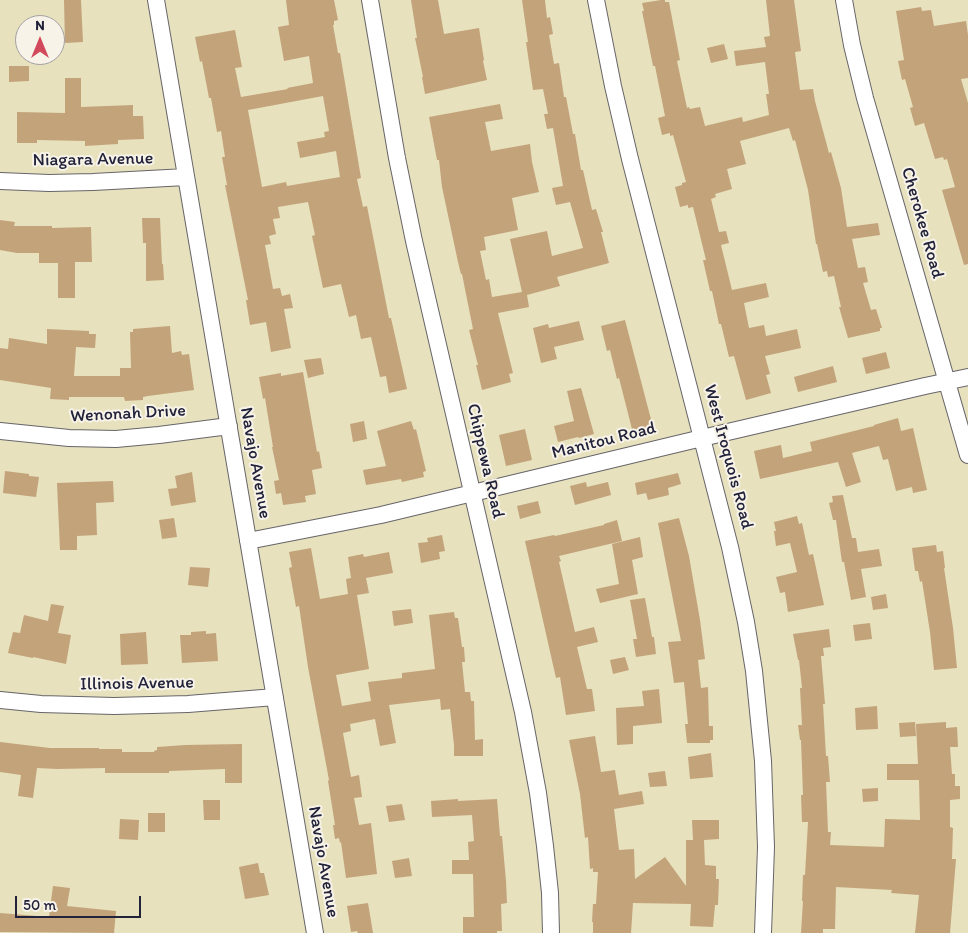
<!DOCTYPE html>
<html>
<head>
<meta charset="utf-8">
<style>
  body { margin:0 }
  #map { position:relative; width:968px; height:933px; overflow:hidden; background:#e7e1be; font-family:Itim,sans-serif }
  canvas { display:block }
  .north { position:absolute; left:15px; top:15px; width:50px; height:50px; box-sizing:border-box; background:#f7f3e8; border:1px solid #a29fa3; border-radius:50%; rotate:0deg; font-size:14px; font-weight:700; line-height:20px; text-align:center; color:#22223b }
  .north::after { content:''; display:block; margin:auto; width:18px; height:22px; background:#d1495b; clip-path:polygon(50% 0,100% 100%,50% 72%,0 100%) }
  .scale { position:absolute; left:15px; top:896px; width:126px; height:22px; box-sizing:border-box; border:2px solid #22223b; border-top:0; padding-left:6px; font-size:15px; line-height:18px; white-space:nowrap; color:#22223b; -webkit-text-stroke:4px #f7f3e8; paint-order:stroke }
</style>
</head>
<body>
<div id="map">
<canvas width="968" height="933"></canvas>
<div class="north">N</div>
<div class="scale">50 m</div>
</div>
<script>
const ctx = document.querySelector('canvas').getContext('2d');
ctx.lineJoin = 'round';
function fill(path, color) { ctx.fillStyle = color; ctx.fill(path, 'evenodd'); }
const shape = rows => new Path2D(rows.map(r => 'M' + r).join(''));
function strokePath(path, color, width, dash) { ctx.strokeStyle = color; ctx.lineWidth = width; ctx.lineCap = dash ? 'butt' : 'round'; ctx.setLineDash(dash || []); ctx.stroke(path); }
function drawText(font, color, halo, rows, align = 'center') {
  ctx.font = font + ' Itim,sans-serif'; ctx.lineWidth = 4; ctx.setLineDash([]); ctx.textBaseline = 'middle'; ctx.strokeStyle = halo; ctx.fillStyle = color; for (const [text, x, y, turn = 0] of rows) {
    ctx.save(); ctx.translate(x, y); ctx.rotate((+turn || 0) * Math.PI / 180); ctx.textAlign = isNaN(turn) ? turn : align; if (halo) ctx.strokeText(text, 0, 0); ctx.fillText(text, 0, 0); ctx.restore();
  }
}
fill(shape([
  [64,0,81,0,83,42,65,43],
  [286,0,334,0,338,20,334,21,334,25,333,25,338,53,340,53,361,178,357,179,363,207,367,206,389,318,391,318,407,389,389,393,386,376,380,377,371,337,361,339,356,315,349,317,341,284,323,288,312,236,315,235,308,202,278,207,280,218,273,219,276,234,269,236,271,244,265,245,273,289,280,288,282,296,290,294,293,308,284,309,291,348,271,352,266,322,250,325,246,300,248,300,225,185,227,185,222,157,225,157,221,131,217,132,211,98,209,98,202,61,200,62,195,37,235,30,242,67,235,68,241,97,288,89,287,88,313,83,309,56,284,61,278,27,289,25],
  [323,96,329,131,324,132,325,137,297,142,300,158,336,151,340,177,287,186,286,182,262,187,248,110],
  [411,0,438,0,444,34,479,28,484,60,483,61,487,80,425,94,422,77,423,77,415,38,417,38],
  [522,0,545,0,547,18,550,17,553,34,549,35,554,64,559,63,564,97,566,97,573,134,575,134,581,170,583,170,592,210,596,209,603,232,601,232,609,263,557,277,560,286,527,295,529,307,498,313,513,373,509,374,511,382,482,390,476,365,478,365,469,330,473,329,462,274,461,274,458,262,442,187,439,160,437,160,429,117,500,104,503,119,485,122,491,151,530,144,532,162,539,192,512,198,518,230,484,237,486,250,480,251,486,280,489,279,492,297,522,292,510,239,547,231,552,256,583,248,570,202,556,205,552,188,563,186,553,128,547,129,544,114,548,114,543,89,533,90,526,42,528,42],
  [661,0,665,0,665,2,669,2,680,60,677,61,687,108,689,107,690,109,700,107,705,126,742,117,743,122,769,115,766,94,769,94,765,62,736,66,734,51,766,47,764,37,770,36,766,0,794,0,801,51,795,52,800,90,813,89,815,101,829,153,831,152,841,188,847,227,878,223,880,235,852,239,858,268,865,267,868,282,863,283,871,310,876,309,882,328,880,328,880,331,848,338,839,307,841,307,834,276,828,277,827,271,823,272,817,244,816,244,808,190,795,140,793,141,789,128,740,141,746,164,727,169,732,189,715,194,716,197,711,199,719,232,726,231,729,243,721,245,732,290,766,283,769,297,744,303,749,328,764,325,766,336,797,329,801,348,765,356,770,374,766,375,771,393,746,400,734,356,729,357,721,324,719,324,712,291,710,291,703,260,706,260,693,207,688,208,688,205,680,207,675,187,682,185,682,183,686,182,673,135,670,136,670,133,662,135,658,118,665,116,655,66,653,66,642,11,644,11,642,3],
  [921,7,922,11,931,10,934,26,966,21,968,35,968,78,961,79,968,103,968,264,964,265,942,190,955,187,947,159,944,160,943,157,935,159,924,123,915,126,910,108,913,107,905,79,902,80,898,61,904,60,896,11],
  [724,44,728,59,711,63,707,48],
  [9,66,29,66,29,81,9,82],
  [65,78,81,78,81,107,133,105,133,116,143,116,144,139,118,140,118,144,85,146,85,141,37,140,37,143,17,143,17,112,65,113],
  [142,218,160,218,162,264,163,264,164,280,146,281,146,243,143,243],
  [0,220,15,222,14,226,52,226,52,228,91,227,92,262,75,262,75,298,58,298,58,263,39,263,39,253,17,253,0,250],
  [625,320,653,427,633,433,619,378,617,379,610,350,607,351,601,326],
  [579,321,584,340,554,347,557,359,541,363,533,328,548,324,549,328],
  [170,326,172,353,181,351,182,355,189,354,194,390,148,396,143,397,143,400,125,401,124,397,69,397,69,400,50,399,51,388,0,380,0,348,8,349,9,338,47,344,47,329,89,331,89,334,96,334,95,348,76,347,74,376,120,376,120,368,131,368,130,332,133,332,133,329],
  [886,352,890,368,866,374,862,358],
  [321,358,324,374,308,378,304,360],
  [833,366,837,382,798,392,794,377],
  [303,372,317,452,319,451,322,468,312,470,316,494,305,496,306,502,283,505,281,493,276,494,274,481,279,480,272,447,273,447,265,398,263,399,259,377,281,373,281,376],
  [581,388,594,434,579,438,578,437,558,442,554,426,574,421,567,391],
  [898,418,901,431,913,428,927,490,913,493,912,487,896,491,888,459,883,460,879,446,852,453,861,482,846,487,838,462,760,479,754,451,781,445,783,458,812,451,810,442,874,426,874,425],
  [364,421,367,439,353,442,350,424],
  [411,421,414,430,416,429,426,471,423,472,424,477,402,482,401,479,366,485,363,470,386,466,377,431],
  [525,429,532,460,506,466,499,435],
  [5,471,29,474,29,476,39,477,36,497,3,493],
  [192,472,196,502,171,506,168,489,177,488,175,476],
  [678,473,681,484,668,488,669,495,648,500,646,493,637,495,635,483],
  [113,481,114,502,96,503,97,535,77,536,77,550,60,550,57,483],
  [586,482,587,487,608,482,611,495,575,505,570,486],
  [843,495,852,538,856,538,858,552,879,549,882,566,861,569,866,597,851,600,844,562,842,562,836,520,833,520,829,503,833,502,832,496],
  [538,501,541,513,520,519,517,506],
  [797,516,799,524,802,523,809,555,813,554,824,605,788,612,785,592,780,593,776,577,797,572,790,543,776,546,774,531,776,531,774,522],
  [174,518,177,537,162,539,159,520],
  [679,518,689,556,700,620,705,659,698,660,701,688,708,687,709,726,713,726,713,740,710,740,710,743,687,743,685,724,688,724,684,682,674,683,668,642,681,641,658,523],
  [617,520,622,541,559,556,561,561,559,562,575,632,594,627,598,642,577,647,587,689,592,689,595,711,566,715,560,677,556,678,525,541,554,535,555,536,604,525,604,524],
  [442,535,445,551,439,552,440,559,421,563,418,543,428,542,427,538],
  [640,537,643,557,632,560,638,594,600,603,596,589,619,584,612,544],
  [936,545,937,552,943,551,945,568,944,568,953,628,957,668,934,670,930,632,922,581,920,582,918,571,915,571,912,548],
  [311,548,320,599,348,594,346,579,351,578,348,557,363,554,364,557,389,552,393,573,366,578,369,593,357,595,369,669,336,675,342,706,371,701,368,682,402,678,402,673,435,669,429,615,454,612,455,618,458,618,462,647,464,647,465,662,462,662,465,692,470,692,471,701,474,701,475,740,483,739,483,756,454,756,454,745,450,709,441,710,440,699,389,705,396,743,380,746,375,719,350,724,351,731,343,733,351,777,359,775,362,797,354,798,359,825,371,823,377,874,346,878,341,842,340,843,339,838,335,839,333,825,335,825,328,781,329,780,308,667,299,606,296,607,289,568,292,567,289,552],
  [190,567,210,568,208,587,188,585],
  [886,594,888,608,873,610,871,597],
  [645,598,652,637,654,637,656,654,636,657,633,639,637,639,630,600],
  [51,604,64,606,58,633,71,635,66,664,33,657,33,658,8,653,13,632,20,633,24,615,48,621],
  [411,609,413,623,394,626,392,611],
  [870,623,872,639,855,641,853,625],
  [829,629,831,647,823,648,824,656,821,656,825,704,823,704,826,756,828,756,830,782,826,782,828,832,831,832,830,845,884,847,885,819,920,820,919,780,887,780,887,764,918,764,916,724,946,722,946,728,957,727,958,747,950,747,952,774,955,774,955,786,960,786,960,799,950,800,950,827,953,828,952,859,956,859,950,933,915,933,919,895,891,893,892,890,836,887,835,929,823,929,823,933,801,933,803,901,802,901,803,875,805,875,808,822,802,822,801,795,803,795,801,740,800,740,798,725,802,725,800,688,802,688,799,660,798,660,793,634],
  [206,631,206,634,216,633,218,661,182,663,180,635,191,635,191,632],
  [146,632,148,664,121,665,120,634],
  [625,657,629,670,613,674,610,660],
  [659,689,662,723,633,726,633,744,617,745,616,708,644,706,642,691],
  [877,706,878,729,856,730,855,708],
  [915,722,916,736,900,737,899,723],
  [595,736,601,772,615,770,619,795,642,791,644,804,614,809,619,850,634,849,635,879,665,857,686,886,686,840,693,840,692,820,719,820,719,839,704,840,705,865,716,866,716,879,719,879,718,905,715,905,713,927,690,926,691,904,633,903,631,933,593,933,593,922,592,922,593,904,596,904,598,872,593,872,593,868,590,869,588,837,585,838,580,794,569,740],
  [0,742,50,748,99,748,99,749,122,749,122,752,154,752,154,751,157,750,157,747,185,745,242,744,242,783,225,783,225,769,169,771,169,773,105,773,105,768,57,769,37,768,33,798,18,796,21,775,0,772],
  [711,753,713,777,690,779,688,757],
  [665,771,667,786,650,787,648,773],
  [878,788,878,801,863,802,862,789],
  [458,799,458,801,497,799,500,836,502,836,506,881,507,903,501,904,502,931,497,931,497,933,463,933,463,917,474,917,473,874,452,874,452,860,469,860,468,842,474,841,472,815,432,817,431,801],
  [203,800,220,800,220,820,204,820],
  [402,804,405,820,389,822,386,806],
  [148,813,165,813,165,832,148,832],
  [120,819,139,820,138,840,119,839],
  [409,858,412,876,395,878,392,861],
  [258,863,260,873,264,873,269,895,245,899,239,867],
  [53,886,70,888,67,906,116,911,114,933,0,932,0,913,49,917],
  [368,903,373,933,358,933,357,931,351,932,347,906]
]), '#c3a37a');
const minor = shape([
  [156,0,315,933],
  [370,0,397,158,414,241,523,712,538,793,545,846,550,893,551,933],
  [596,0,613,86,630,159,730,547,746,622,754,671,763,761,766,847,763,933],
  [844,0,852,45,865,98,968,455],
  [0,181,49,183,93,182,186,177],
  [0,431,69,438,116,439,159,435,229,426],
  [248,541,381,515,702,438,925,386,968,377],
  [0,700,41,704,114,706,188,704,275,697]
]);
strokePath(minor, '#676569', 18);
strokePath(minor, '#fff', 16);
drawText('18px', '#22223b', '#f7f3e8', [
  ["Niagara Avenue",93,160,-1],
  ["Cherokee Road",922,223,74],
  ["Wenonah Drive",128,414,-3],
  ["Manitou Road",604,441,-14],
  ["West Iroquois Road",728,457,75],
  ["Chippewa Road",485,461,77],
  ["Navajo Avenue",255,463,80],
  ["Illinois Avenue",137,684,-1],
  ["Navajo Avenue",323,862,80]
]);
</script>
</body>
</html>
